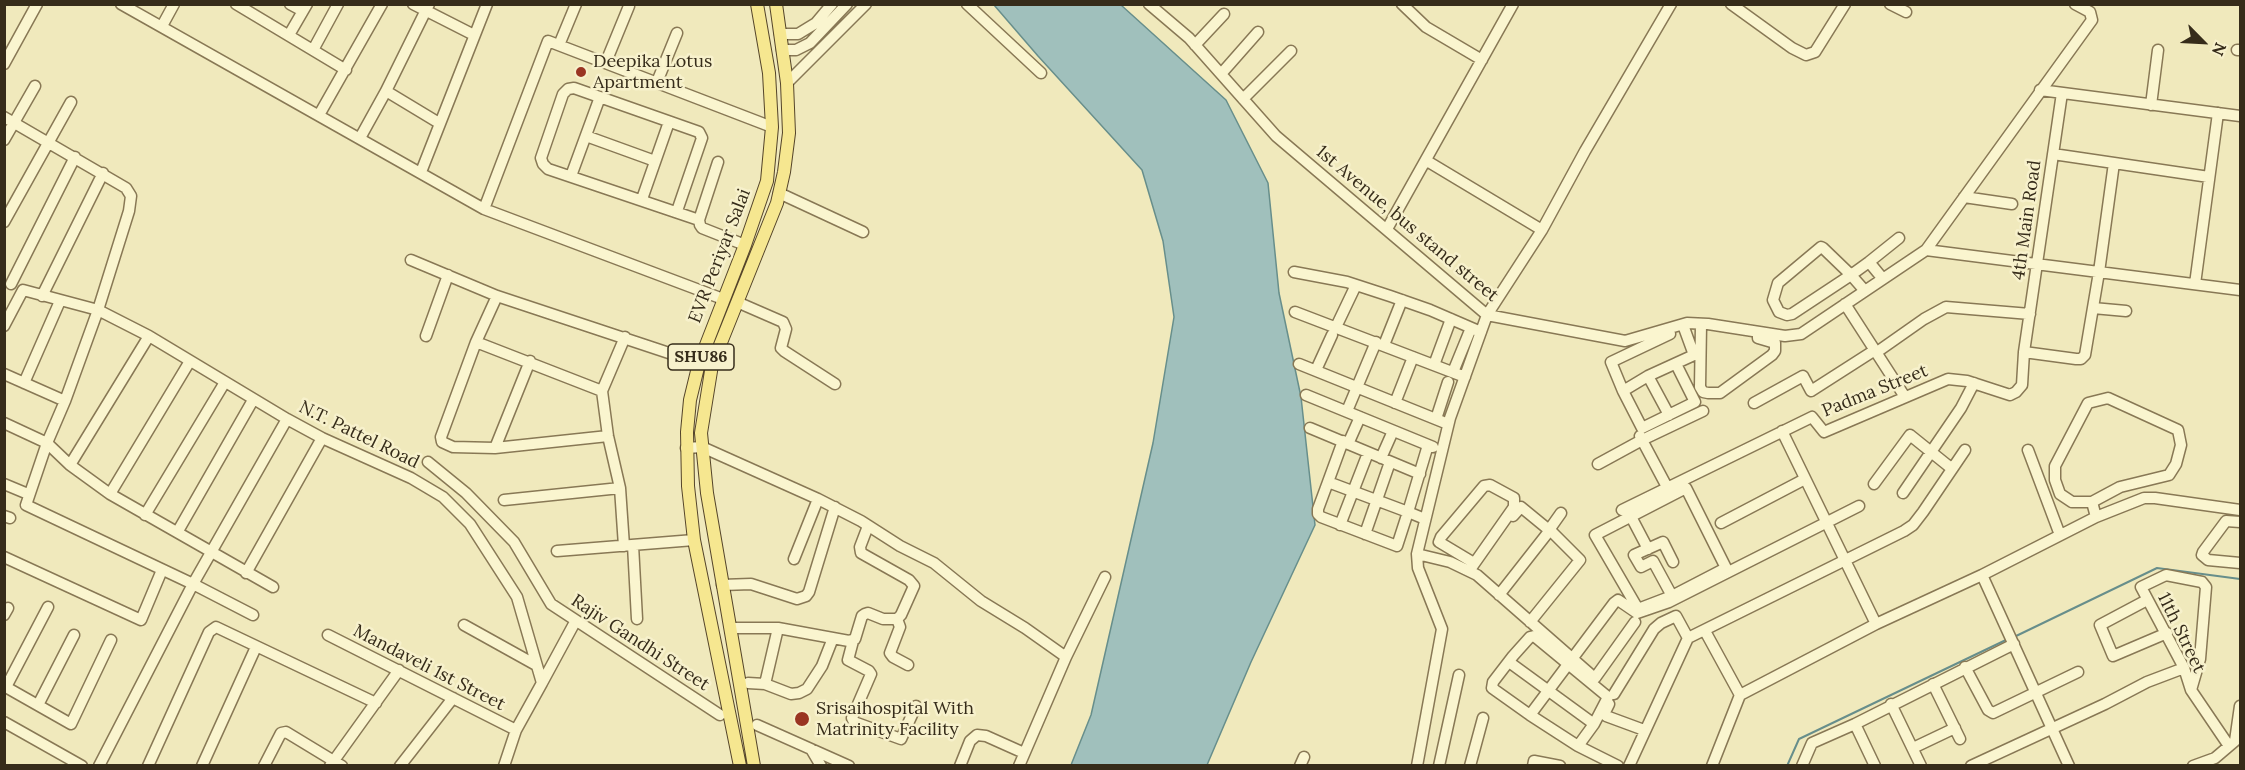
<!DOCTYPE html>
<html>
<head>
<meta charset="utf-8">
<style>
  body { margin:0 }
  #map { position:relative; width:2245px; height:770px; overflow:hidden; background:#f0e9bc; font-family:Lora,serif }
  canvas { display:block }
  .frame { position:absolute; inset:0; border:6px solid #362c1a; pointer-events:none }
  .north { position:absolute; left:2173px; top:12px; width:60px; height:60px; -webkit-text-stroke:4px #f7f1cc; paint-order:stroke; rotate:114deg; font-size:16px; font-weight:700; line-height:24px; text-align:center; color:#362c1a }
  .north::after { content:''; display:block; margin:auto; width:21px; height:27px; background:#362c1a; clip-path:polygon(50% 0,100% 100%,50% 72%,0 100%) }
</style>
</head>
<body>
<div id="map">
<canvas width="2245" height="770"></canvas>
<div class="frame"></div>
<div class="north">N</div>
</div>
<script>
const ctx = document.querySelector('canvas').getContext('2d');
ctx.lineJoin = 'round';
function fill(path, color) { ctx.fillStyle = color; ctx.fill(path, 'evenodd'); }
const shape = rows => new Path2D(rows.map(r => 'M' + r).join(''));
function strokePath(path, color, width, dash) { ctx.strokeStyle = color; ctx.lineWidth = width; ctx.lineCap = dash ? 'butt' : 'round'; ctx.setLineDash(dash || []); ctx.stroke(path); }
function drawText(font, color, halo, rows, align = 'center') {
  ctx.font = font + ' Lora,serif'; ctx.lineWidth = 5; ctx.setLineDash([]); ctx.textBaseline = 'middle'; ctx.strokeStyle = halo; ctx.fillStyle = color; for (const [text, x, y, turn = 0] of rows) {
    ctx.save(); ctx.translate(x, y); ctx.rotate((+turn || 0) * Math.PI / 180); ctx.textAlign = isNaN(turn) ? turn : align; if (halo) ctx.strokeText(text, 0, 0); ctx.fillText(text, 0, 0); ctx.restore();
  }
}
const water = shape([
  [994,5,1121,5,1226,100,1268,183,1279,293,1301,397,1315,525,1251,662,1207,765,1071,765,1091,715,1153,443,1174,317,1163,241,1142,170,1038,56,994,5]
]);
fill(water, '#a0c0bc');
strokePath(water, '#678e8b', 1.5);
strokePath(shape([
  [2014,637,2157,568,2240,579],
  [1787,766,1799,739,2008,639]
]), '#678e8b', 2);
const minor = shape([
  [121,4,484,209,723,299],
  [236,4,346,70],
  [290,4,303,11],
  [413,4,474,35],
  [429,4,386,91,439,123],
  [967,4,1041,73],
  [1149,4,1189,38,1276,136,1487,315,1625,341,1687,323,1708,324,1785,336,1801,334,1926,250,2092,20,2090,12,2075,4],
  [1402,4,1426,27,1482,60],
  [1731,4,1792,48,1806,55,1815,52,1845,4],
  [1890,4,1906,12],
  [162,26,174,4],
  [780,34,798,34,816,23,832,4],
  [289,35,307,4],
  [559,45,576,4],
  [1195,45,1224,14],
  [313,50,338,4],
  [782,50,796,50,810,43,847,4],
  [2237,50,2240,50],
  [606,62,629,6],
  [4,64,37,4],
  [1221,74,1258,32],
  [657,82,677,33],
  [787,83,866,4],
  [2040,90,2240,116],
  [1243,99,1291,51],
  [2151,105,2158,50],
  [319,115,382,4],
  [4,117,126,188,131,196,129,211,98,310,65,401,47,443,26,505,193,584,253,615],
  [586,136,655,161],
  [360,138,386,91],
  [4,140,35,86],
  [2053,154,2209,177],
  [1427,161,1542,230],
  [718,162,699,220,700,225,702,228,745,245],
  [421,172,487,4],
  [571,176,600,97],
  [779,193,863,232],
  [1964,197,2012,204],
  [642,199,669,122],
  [484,209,548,41,772,127],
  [677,211,702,138,699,132,574,88,568,89,563,94,541,158,543,164,548,169,699,220],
  [4,222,71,102],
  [1387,229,1513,4],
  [1926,250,2240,290],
  [411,260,497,296,699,363],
  [1869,262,1899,238],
  [1294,272,1347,282,1390,296,1430,310,1481,332],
  [11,284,75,157],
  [2195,284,2218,113],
  [1865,291,1851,275,1823,248,1821,247,1778,283,1773,300,1779,312,1787,315,1792,314,1851,275,1869,262,1883,279],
  [42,296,103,173],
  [497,296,476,342,441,437,442,442,453,447,495,448,608,436],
  [737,302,783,322,786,329,781,348,784,351,835,384],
  [1845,304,1905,397],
  [2093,308,2126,311],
  [1295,312,1465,377],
  [1701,325,1700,387,1703,392,1708,393,1720,393,1772,355,1775,351,1775,343,1758,338,1758,336],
  [4,326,23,290,98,310,149,336,287,419,322,438,411,478,443,497,470,524,517,597,542,683,516,730,504,766],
  [1336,327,1356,285],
  [1670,334,1611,362,1623,391,1648,376,1694,355,1683,325],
  [426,336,448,275],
  [476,342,602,391],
  [1384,345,1402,300],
  [1877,352,1924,319,1946,307,2030,314],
  [2024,352,2076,359,2081,359,2085,355,2099,272,2114,163],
  [1299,364,1448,424],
  [1434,365,1451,319],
  [1316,370,1332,335],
  [1453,372,1471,328],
  [4,374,65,401],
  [1648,376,1669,415],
  [24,383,60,301],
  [1623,391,1642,428,1695,402,1676,364],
  [1306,395,1433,447],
  [1395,403,1413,357],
  [1754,403,1803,376,1811,391,1875,350],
  [1347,411,1376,342],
  [1436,419,1448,382],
  [4,423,47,443,70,465,110,494,273,587],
  [1310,428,1420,474],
  [1782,431,1876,624],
  [1348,444,1360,417],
  [495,448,530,361],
  [686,448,702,447,818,499,861,521,900,546,934,563,981,601,1025,628,1066,657],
  [2028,450,2060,535],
  [1381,458,1393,431],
  [428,462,466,493,514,542,551,604,720,715],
  [1598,464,1642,440,1640,436],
  [70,465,149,336],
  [1328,482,1343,441],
  [4,484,28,494],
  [1874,484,1910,435,1951,468],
  [1667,487,1642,440,1703,411],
  [1686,488,1726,568,1672,596,1638,609,1595,535,1686,488],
  [1903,493,1961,408,1974,383],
  [110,494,190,361],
  [504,500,620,488],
  [2092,502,2120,487,2169,475,2176,464,2181,445,2178,430,2108,398,2088,403,2055,466,2055,480,2060,494,2072,502,2092,502,2096,517],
  [1627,509,1648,549],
  [1622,510,1812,417,1824,432,1948,379,1967,381,2010,395,2016,392,2022,385,2024,352,2062,93],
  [145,515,225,382],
  [4,516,10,518],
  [1513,516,1521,507,1549,530,1561,513],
  [1425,519,1408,512,1397,546,1321,517,1318,514,1318,509,1328,482,1408,512,1428,445],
  [2240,522,2226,521,2203,552,2202,555,2208,560,2240,563],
  [1721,523,1805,479],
  [1340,525,1368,453],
  [178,531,253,400],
  [1365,534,1390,462],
  [633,545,637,619],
  [624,546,620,488,608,436,602,391,625,337],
  [557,551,694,540],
  [1417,554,1450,562,1477,575,1590,674],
  [4,557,141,620,162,570],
  [794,559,818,499],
  [1469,571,1514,507,1514,498,1490,485,1484,486,1441,537,1439,542,1474,563],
  [246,573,322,438],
  [1982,575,2069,766],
  [722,585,751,584,797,599,806,596,809,592,835,507],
  [1499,595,1550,530,1580,560,1530,622],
  [1672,596,1653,561,1641,567,1634,555,1663,542,1673,562],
  [2147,600,2100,625,2113,656,2167,633],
  [4,615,8,608],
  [897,619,900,627,890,653,893,657,908,665],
  [464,625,536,665],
  [731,628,778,628,849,641,855,639,862,616,865,614,868,613,883,619,897,619,901,615,914,586,909,580,861,553,860,547,868,526],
  [1705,631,1740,695],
  [328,635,516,730],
  [1534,636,1608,697,1594,724,1578,746,1530,715,1492,688,1493,682,1513,656,1530,637,1534,636],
  [853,641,848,660,869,671,871,674,852,718,854,722,901,739,916,706],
  [1509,662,1594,724],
  [1965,667,1988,710,1993,713,2078,672],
  [1595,678,1635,622],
  [542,683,575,622],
  [748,683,765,684,791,694,799,693,807,689,822,666,833,638],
  [765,684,778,628],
  [1933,684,1960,739],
  [4,686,71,724,111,640],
  [6,687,48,607],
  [2191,690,2200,659,2206,587,2202,582,2166,575,2141,587,2184,668,2191,690,2229,746],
  [1614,694,1654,629,1661,623,1676,616,1688,638],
  [1609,704,1605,712,1606,716,1644,730],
  [1891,704,1921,766],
  [38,705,74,635],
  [1530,715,1614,603,1618,600,1637,613,1669,602,1859,506],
  [4,722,82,766],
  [1855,724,1875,766],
  [757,725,849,766],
  [1578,746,1618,766],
  [1913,748,1955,728],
  [811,749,821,766],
  [99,766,193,584,287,419],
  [148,766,209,632,216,627,376,703],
  [202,766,256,647],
  [264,766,281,733,286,732,342,766],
  [330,766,399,670],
  [400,766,453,698],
  [960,766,970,741,977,735,986,736,1024,753],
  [1019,766,1066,657,1105,577],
  [1300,766,1304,757],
  [1417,766,1442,629,1418,568,1417,554,1450,418,1487,315,1542,230,1585,151,1671,4],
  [1439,766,1459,675],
  [1470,766,1483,718],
  [1533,766,1534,761,1560,766],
  [1629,766,1688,638,1904,531,1913,525,1923,512,1965,450],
  [1712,766,1740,695,1876,624,1982,575,2096,517,2144,498,2155,498,2240,510],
  [1802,766,1812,743,1855,724,2014,644],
  [1971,766,2105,704,2147,682,2184,668],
  [2193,766,2215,758,2235,741,2240,706]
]);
const major = shape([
  [740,766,694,540,688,486,687,432,690,400,699,363,745,245,767,181,772,127,769,73,757,4],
  [754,766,707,493,701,433,712,365,777,203,784,172,789,133,787,83,776,4]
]);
strokePath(minor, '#887855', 13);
strokePath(major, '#55452a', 14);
strokePath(minor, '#faf5cf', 10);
strokePath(major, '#f6e790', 12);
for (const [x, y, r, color] of [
  [581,72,6,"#9a3522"],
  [802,719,8,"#9a3522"]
]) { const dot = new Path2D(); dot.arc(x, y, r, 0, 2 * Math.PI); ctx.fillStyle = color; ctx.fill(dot); strokePath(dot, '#f7f1cc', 2); }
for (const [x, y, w] of [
  [701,357,66]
]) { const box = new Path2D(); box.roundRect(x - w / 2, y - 13, w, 26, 4.5); ctx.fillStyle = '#f7f1cc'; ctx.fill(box); strokePath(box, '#362c1a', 1.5); }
drawText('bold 16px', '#362c1a', null, [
  ["SHU86",701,357]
]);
drawText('18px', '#362c1a', '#f7f1cc', [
  ["Deepika Lotus",593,62],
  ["Apartment",593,83],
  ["Srisaihospital With",816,709],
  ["Matrinity Facility",816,730]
], 'left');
drawText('18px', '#362c1a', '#f7f1cc', [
  ["4th Main Road",2027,220,-82],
  ["1st Avenue, bus stand street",1407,224,40],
  ["EVR Periyar Salai",720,256,-69],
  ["Padma Street",1875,391,-22],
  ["N.T. Pattel Road",359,435,26],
  ["11th Street",2181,633,64],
  ["Rajiv Gandhi Street",640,643,33],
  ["Mandaveli 1st Street",429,668,27]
]);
</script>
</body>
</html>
